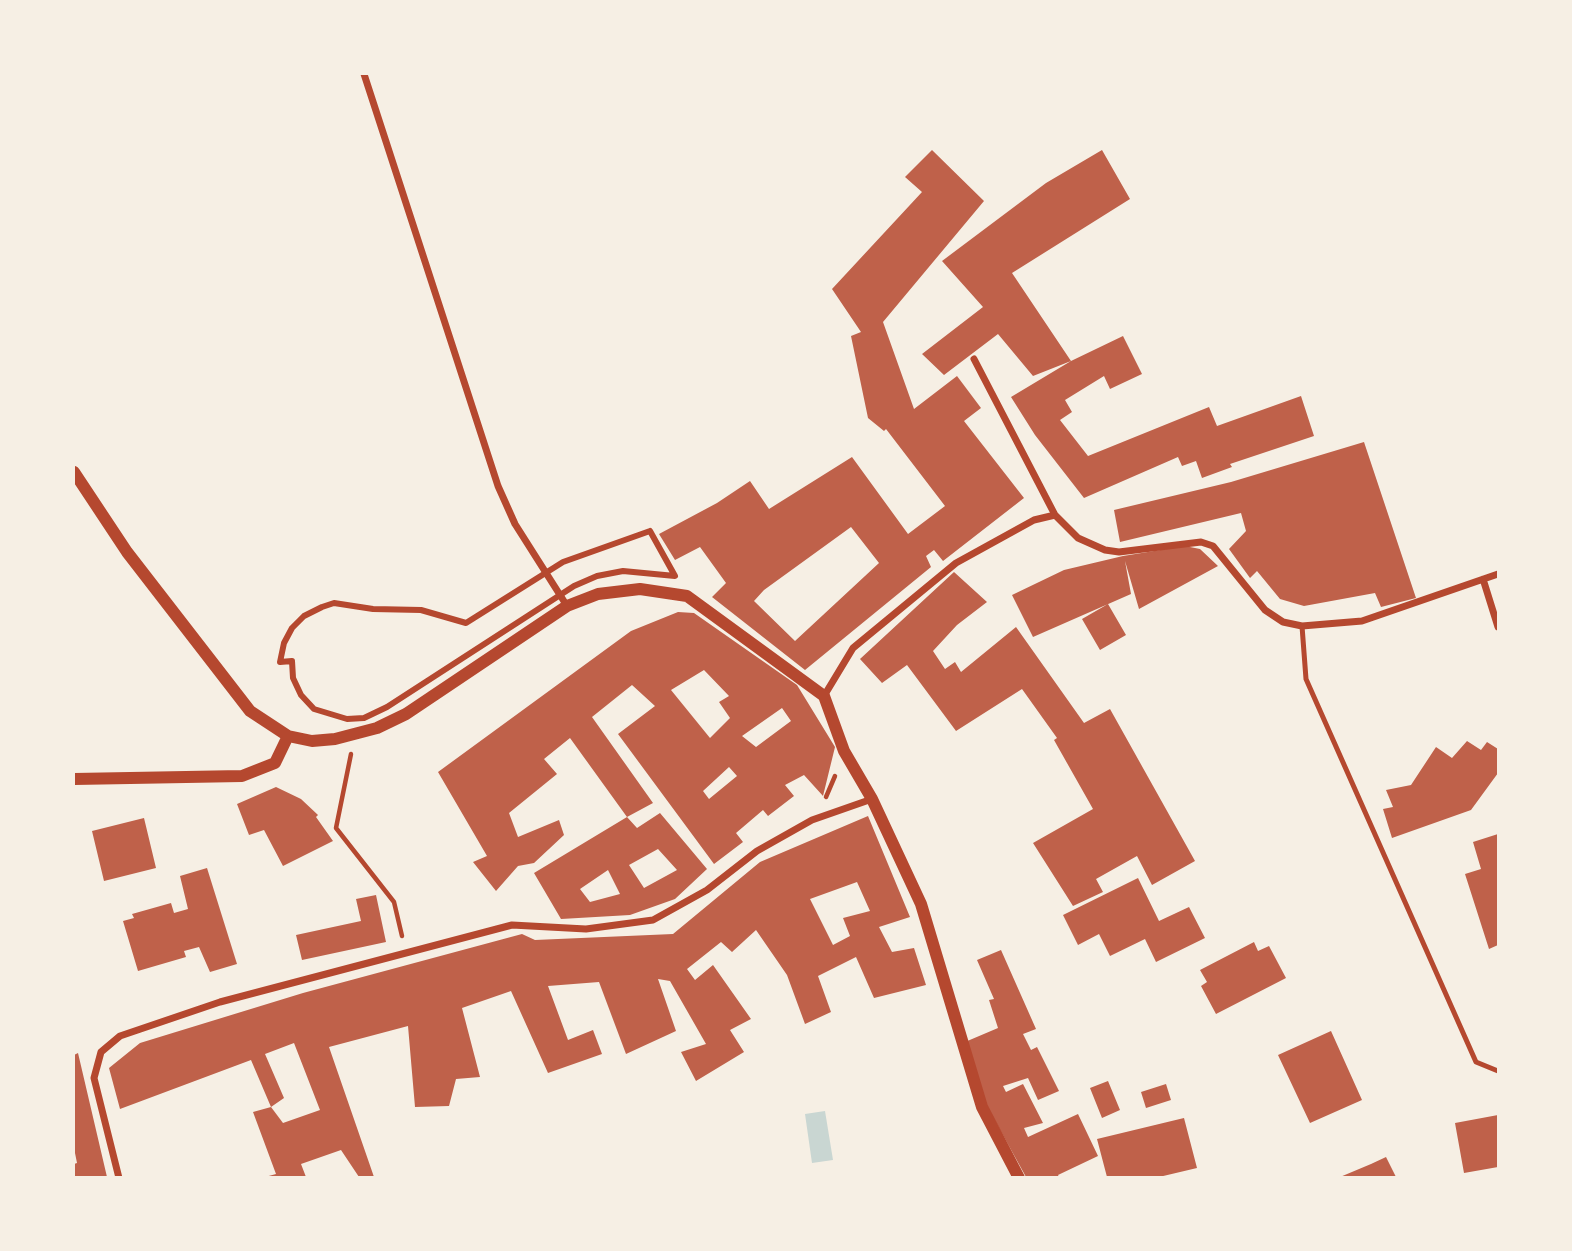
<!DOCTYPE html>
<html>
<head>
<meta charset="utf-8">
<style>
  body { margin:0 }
  #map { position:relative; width:1572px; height:1251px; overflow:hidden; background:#f6efe4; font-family:Merriweather,serif }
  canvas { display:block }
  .frame { position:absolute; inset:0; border:75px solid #f6efe4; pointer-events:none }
</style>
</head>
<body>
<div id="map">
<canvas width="1572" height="1251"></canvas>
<div class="frame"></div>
</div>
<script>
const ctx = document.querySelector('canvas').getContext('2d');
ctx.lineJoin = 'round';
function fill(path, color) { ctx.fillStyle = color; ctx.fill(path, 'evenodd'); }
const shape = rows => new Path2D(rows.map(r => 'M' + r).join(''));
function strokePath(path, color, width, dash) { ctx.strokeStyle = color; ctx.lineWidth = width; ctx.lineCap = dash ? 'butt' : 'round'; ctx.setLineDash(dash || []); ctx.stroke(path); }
fill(shape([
  [825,1111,833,1160,812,1163,805,1114]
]), '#c9d6d2');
fill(shape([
  [932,150,984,201,883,322,914,409,957,376,981,408,964,421,1024,498,943,561,934,550,926,556,931,567,805,670,712,597,726,583,700,547,675,560,659,534,717,503,750,481,769,509,852,457,908,534,945,506,886,429,884,431,868,418,851,336,861,332,832,289,922,192,905,177],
  [851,527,879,563,795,641,754,601,764,590],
  [1102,150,1130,199,1012,273,1071,361,1033,376,998,334,944,375,922,354,983,307,942,261,1046,183],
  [1123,336,1142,374,1110,389,1104,376,1065,400,1072,412,1060,420,1088,456,1209,407,1217,426,1301,396,1314,436,1230,464,1232,467,1202,478,1196,461,1182,466,1178,457,1084,498,1035,435,1011,397,1071,361],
  [1364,442,1416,598,1381,607,1375,593,1304,606,1280,599,1257,571,1250,578,1229,549,1246,531,1241,513,1120,542,1114,510,1231,482],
  [1185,546,1200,549,1218,566,1139,609,1125,561,1131,594,1033,637,1012,595,1064,570,1123,556],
  [954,572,987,602,957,625,933,651,945,669,955,662,961,672,1016,627,1084,723,1110,709,1195,861,1152,885,1137,856,1096,879,1103,892,1073,906,1033,843,1093,809,1054,740,1057,738,1022,689,956,731,907,665,882,683,860,659],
  [1108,604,1126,635,1100,650,1082,619],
  [678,612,694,613,797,685,835,747,823,796,804,775,785,785,794,796,768,816,763,810,736,833,743,842,714,864,618,734,655,706,632,685,592,717,653,803,627,817,570,738,544,759,557,774,509,813,518,837,559,820,564,835,534,863,518,866,496,891,473,862,487,856,438,772,631,631],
  [704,670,729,696,719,702,730,718,710,738,671,690],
  [782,708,791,721,756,747,742,736],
  [729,767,737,776,709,799,703,791],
  [1467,741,1481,750,1487,742,1498,749,1498,773,1471,810,1392,838,1383,809,1393,807,1386,790,1411,785,1436,747,1452,758],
  [276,787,301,799,318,815,316,817,333,841,283,866,264,830,249,835,237,804],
  [660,813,707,869,675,899,630,915,561,919,534,873,627,817,637,828],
  [658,849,677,870,644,888,629,865],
  [608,870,620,894,590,902,580,889],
  [868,816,910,917,879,927,892,952,914,948,926,985,874,998,856,957,818,976,831,1012,805,1024,787,975,756,930,732,952,721,942,687,969,695,980,713,965,751,1019,730,1030,744,1052,696,1081,681,1052,706,1044,670,981,658,979,676,1031,626,1054,599,982,548,986,568,1040,593,1030,602,1054,548,1073,511,991,462,1008,480,1077,456,1079,449,1106,415,1107,408,1026,329,1047,374,1177,359,1177,341,1150,301,1164,306,1177,265,1177,276,1174,253,1112,271,1107,283,1123,320,1110,294,1043,265,1054,284,1098,271,1107,251,1060,120,1109,109,1068,140,1043,303,993,522,934,535,940,673,934,760,862],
  [857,882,870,911,843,918,850,936,833,945,810,899],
  [144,818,156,868,104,881,92,831],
  [1498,834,1498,945,1489,949,1465,874,1481,869,1473,842],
  [207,868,237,964,210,972,199,947,184,951,186,957,138,971,123,921,134,918,132,914,171,903,174,913,188,909,180,876],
  [1138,878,1159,921,1189,907,1205,938,1156,962,1145,939,1110,956,1099,934,1078,945,1063,915],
  [376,895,386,942,302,960,296,935,361,921,356,899],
  [1254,942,1258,951,1269,946,1286,978,1216,1014,1201,986,1207,982,1200,970],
  [1001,950,1036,1029,1023,1034,1031,1050,1037,1047,1059,1091,1038,1100,1028,1078,1003,1086,1006,1092,1023,1084,1043,1123,1024,1128,1028,1137,1078,1114,1098,1156,1058,1175,1059,1177,1026,1177,987,1106,965,1042,998,1028,989,1000,994,999,977,960],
  [1331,1031,1362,1100,1310,1123,1278,1055],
  [78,1053,107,1177,74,1177,74,1164,77,1163,74,1148,74,1055],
  [1108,1081,1120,1110,1102,1118,1090,1088],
  [1166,1084,1171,1100,1146,1108,1141,1092],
  [1498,1115,1498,1167,1464,1173,1455,1123],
  [1184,1118,1197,1168,1159,1177,1107,1177,1097,1139],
  [1386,1157,1396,1177,1340,1177,1371,1164]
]), '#bf614a');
strokePath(shape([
  [351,754,336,828,394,902,402,936],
  [826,797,835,776]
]), '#b5482f', 4.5);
strokePath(shape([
  [1302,626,1306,679,1476,1062,1498,1071]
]), '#b5482f', 5);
strokePath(shape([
  [650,531,675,576,623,571,597,576,574,586,387,707,364,718,347,719,314,709,301,695,293,678,292,661,280,662,284,643,292,628,304,616,322,607,334,603,373,609,421,610,466,623,563,562,650,531]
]), '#b5482f', 6);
strokePath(shape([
  [364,74,498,486,515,524,567,606],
  [974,359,1055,515,1078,538,1105,550,1119,552,1201,542,1213,546,1265,610,1283,622,1302,626,1362,621,1498,574],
  [1483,579,1498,627],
  [824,696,853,648,956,563,1034,520,1055,515],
  [119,1178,94,1078,101,1052,120,1036,220,1002,512,925,586,929,653,920,707,890,757,851,812,820,872,799]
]), '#b5482f', 7);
strokePath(shape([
  [74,472,127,552,250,711,288,736,312,741,335,739,377,728,406,714,567,606,598,594,640,589,687,596,824,696,844,751,872,799,921,904,982,1107,1019,1178],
  [74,779,242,776,275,763,288,736]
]), '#b5482f', 12);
</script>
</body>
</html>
